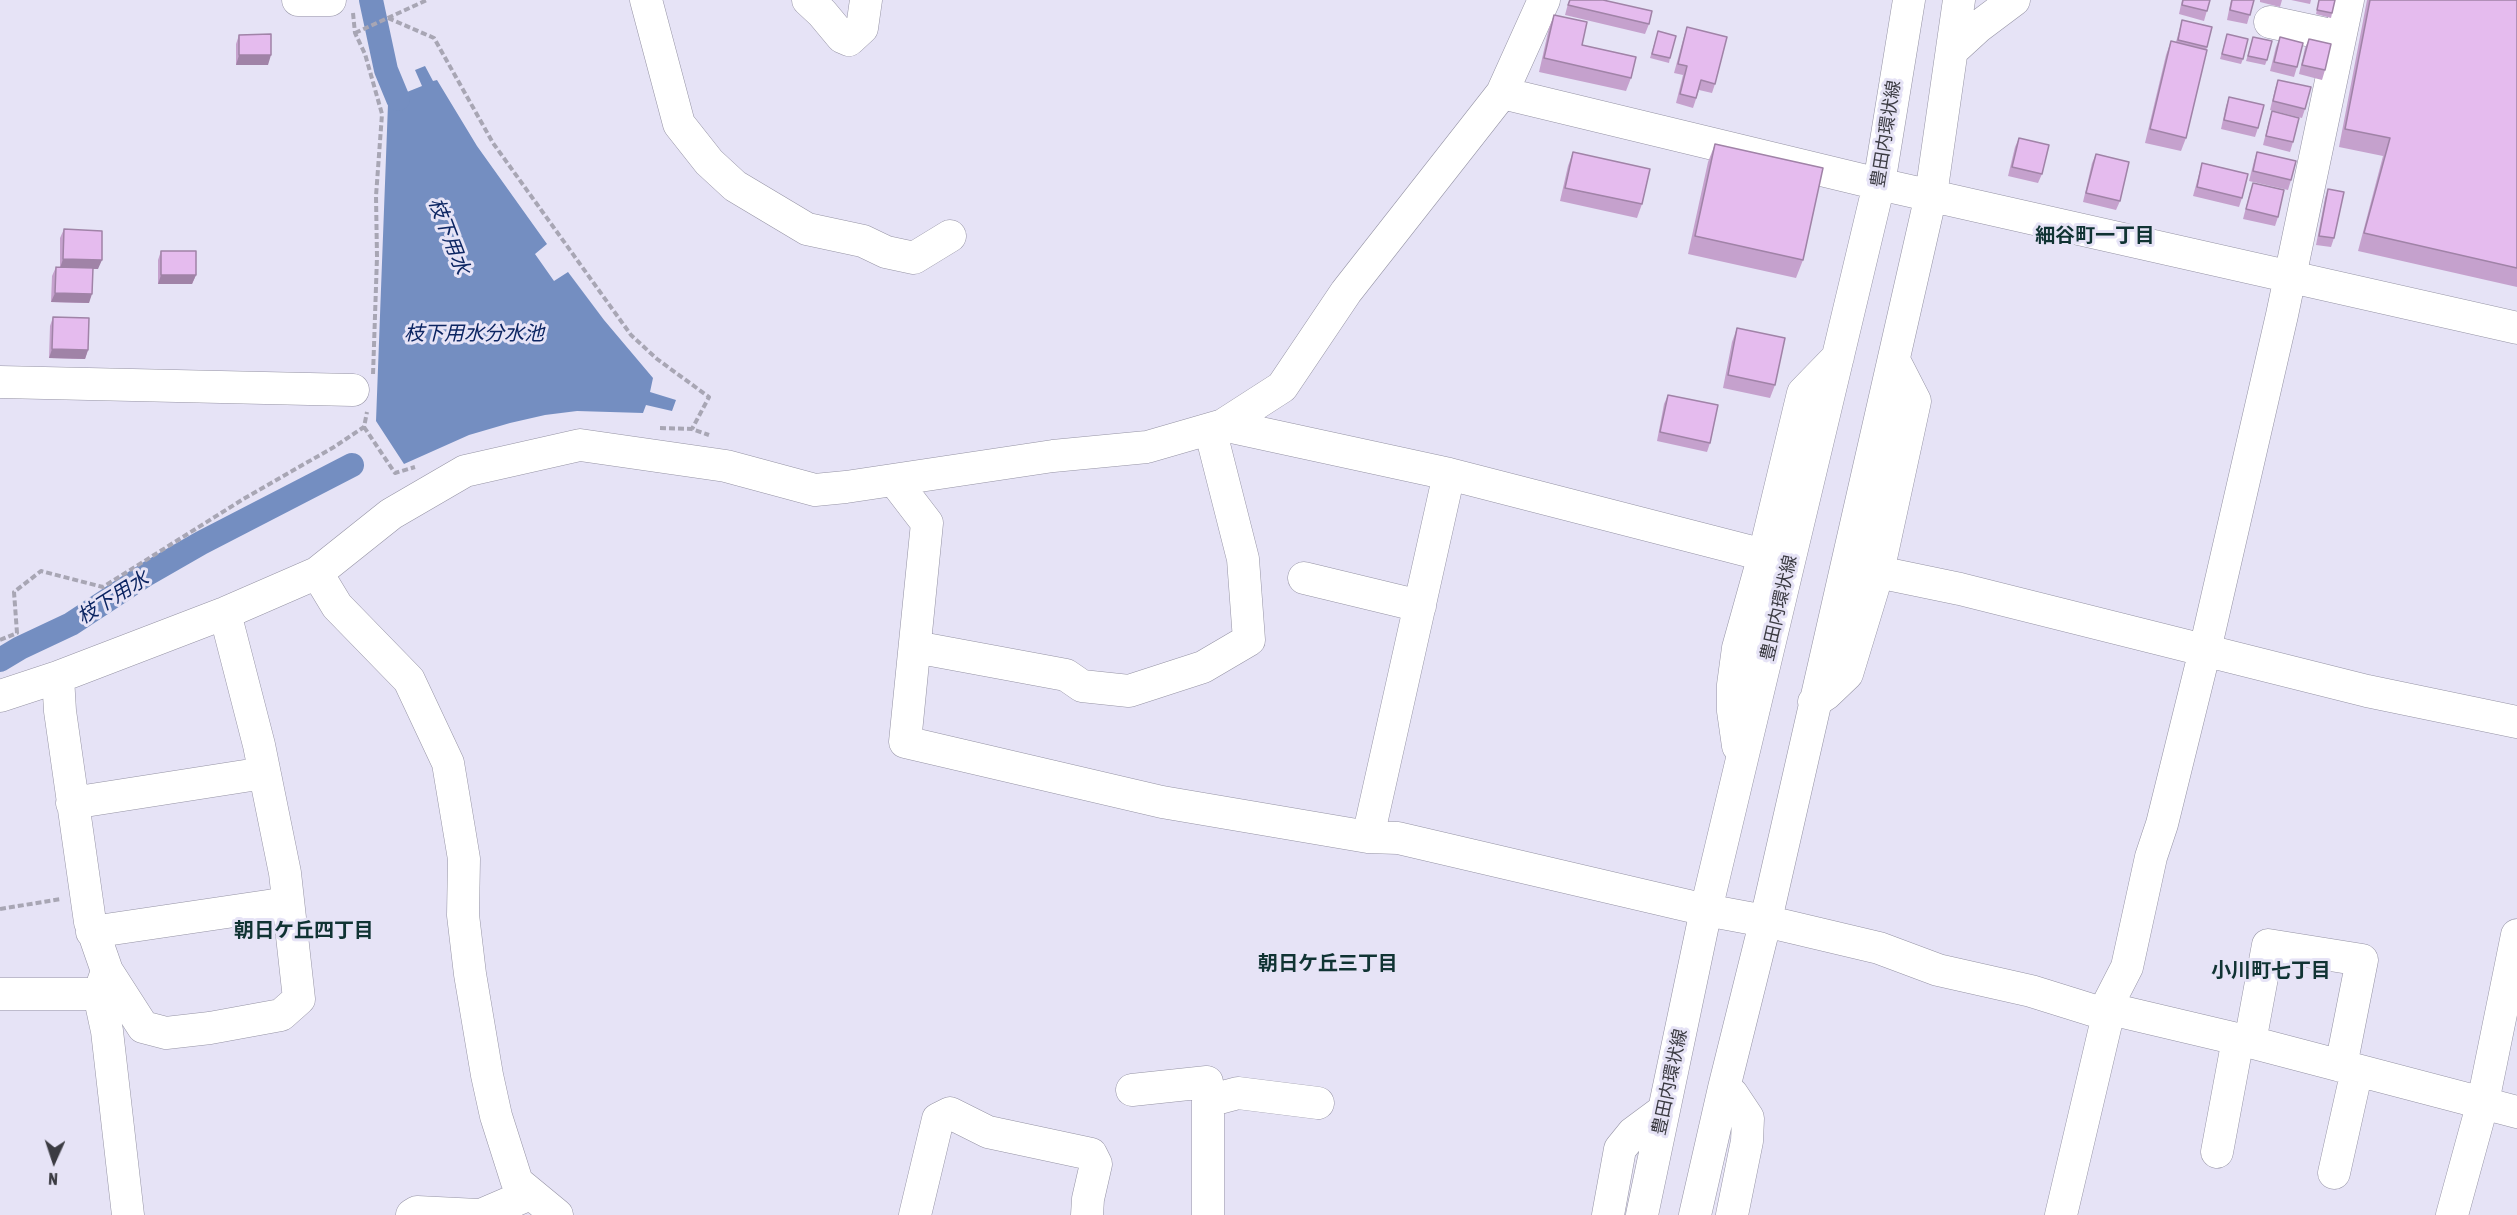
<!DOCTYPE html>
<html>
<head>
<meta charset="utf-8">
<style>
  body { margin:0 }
  #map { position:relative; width:2517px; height:1215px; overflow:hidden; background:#e6e3f6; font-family:"Asap Condensed",sans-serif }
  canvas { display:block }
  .north { position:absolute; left:24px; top:1131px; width:60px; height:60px; -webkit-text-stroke:4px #e6e3f6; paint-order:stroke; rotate:183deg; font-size:16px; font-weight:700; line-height:24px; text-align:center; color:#3b3b42 }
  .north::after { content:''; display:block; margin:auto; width:21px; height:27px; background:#3b3b42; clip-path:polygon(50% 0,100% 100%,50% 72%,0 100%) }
</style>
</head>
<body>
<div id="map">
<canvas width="2517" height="1215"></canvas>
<div class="north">N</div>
</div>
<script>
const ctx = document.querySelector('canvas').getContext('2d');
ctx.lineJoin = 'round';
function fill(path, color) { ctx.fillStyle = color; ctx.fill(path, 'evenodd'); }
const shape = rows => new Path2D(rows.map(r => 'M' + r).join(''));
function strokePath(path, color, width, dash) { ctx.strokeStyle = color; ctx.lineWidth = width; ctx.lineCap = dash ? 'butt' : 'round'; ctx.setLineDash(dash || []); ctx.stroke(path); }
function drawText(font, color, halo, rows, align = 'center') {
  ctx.font = font + ' "Asap Condensed","Noto Sans JP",sans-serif'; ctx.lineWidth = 6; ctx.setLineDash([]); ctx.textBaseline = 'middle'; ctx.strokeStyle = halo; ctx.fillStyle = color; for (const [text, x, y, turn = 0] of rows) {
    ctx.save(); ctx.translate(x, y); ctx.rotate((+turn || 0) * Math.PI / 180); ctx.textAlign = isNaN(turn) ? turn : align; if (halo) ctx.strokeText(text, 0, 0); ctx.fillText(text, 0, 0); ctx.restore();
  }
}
fill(shape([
  [394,66,407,92,422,86,415,70,425,66,433,81,437,80,477,146,547,244,535,254,554,281,568,272,604,320,653,378,650,392,676,400,672,411,646,405,643,413,577,411,545,415,510,423,469,435,404,464,376,421,388,104,391,102,378,74]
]), '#748ec1');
strokePath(shape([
  [371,0,386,70,398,99],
  [0,660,20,648,71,624,147,574,201,543,352,465]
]), '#748ec1', 24);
const minor = shape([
  [298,0,330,0],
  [646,0,679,124,709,162,735,186,807,229,863,241,886,252,914,258,950,236],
  [808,0,822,13,842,37,849,40,862,28,866,0],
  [2270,22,2340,37],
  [1954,49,1978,27,2014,0],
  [1502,93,1879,184,2517,328],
  [0,382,353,390],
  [1223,425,1449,474,1764,555],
  [894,480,927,523,905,742,1162,802,1368,837,1398,838,1706,910,1765,921,1879,948,1938,970,2031,991,2108,1015],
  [1878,572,1960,589,2367,691,2517,722],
  [317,573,337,606,409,680,448,763,464,859,463,915,470,974,487,1075,496,1116,517,1182,557,1215],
  [1304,578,1420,606],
  [915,647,1066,675,1082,686,1129,691,1203,667,1249,640,1243,559,1210,429],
  [58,677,60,711,90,922,107,971,143,1027,166,1033,210,1028,281,1015,299,999,285,873,259,745,225,613],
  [0,696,58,677,225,613,317,573,391,514,465,471,580,445,726,466,815,490,846,487,1053,456,1147,447,1223,425,1282,387,1346,292,1502,93,1544,0],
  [1814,702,1826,694,1847,674,1878,572,1915,401,1894,360],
  [1738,746,1733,711,1733,685,1738,648,1764,555,1803,393,1838,357],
  [72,803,264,773],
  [1368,837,1449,474],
  [92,932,288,903],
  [107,971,99,994,107,1031,128,1215],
  [0,994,99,994],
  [2106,1008,2127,967,2151,857,2162,824,2205,650,2282,315,2348,0],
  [2106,1008,2250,1042,2517,1112],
  [2250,1042,2268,945,2362,960,2341,1066],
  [1724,1088,1732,1094,1748,1118,1747,1141,1732,1215],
  [1132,1090,1207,1082],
  [2217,1152,2238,1039],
  [2334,1173,2357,1070],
  [412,1215,417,1212,478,1215],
  [481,1215,530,1194],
  [915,1215,938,1119,950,1113,988,1132,1091,1154,1096,1164,1088,1199,1087,1215],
  [1208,1215,1208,1101,1238,1093,1318,1103],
  [1608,1215,1620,1149,1633,1133,1664,1110],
  [1642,1215,1706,910,1879,184,1909,0],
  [1695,1215,1724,1088,1768,911,1931,195,1959,0],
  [2061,1215,2108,1015,2106,1008],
  [2452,1215,2483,1102,2517,935]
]);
strokePath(minor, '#9593a4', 33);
strokePath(shape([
  [353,13,355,33,365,54,382,114,376,196,377,257,373,375],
  [388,18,434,38,493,143,631,335,657,359,709,397,692,429],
  [355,33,427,0],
  [364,427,395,473,415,467],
  [660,428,692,429,709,435],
  [0,640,17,633,14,592,41,571,103,587,245,498,334,447,364,427,367,412],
  [0,909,61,899]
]), '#a8a6b4', 4, [6, 3]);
strokePath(minor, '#fff', 32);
fill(shape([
  [1569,0,1649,24,1645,34,1565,15],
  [2182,0,2210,0,2204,21,2179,14],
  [2231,0,2254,0,2247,24,2227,20],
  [2260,0,2282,0,2280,7,2260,2],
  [2291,0,2311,0,2310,4],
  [2319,0,2335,0,2331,18,2316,14],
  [2367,0,2517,0,2517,287,2358,251,2383,156,2339,147],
  [1554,15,1582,45,1631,78,1626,91,1539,72,1549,28],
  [2182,20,2207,47,2186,138,2181,151,2145,143,2166,55,2171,41,2176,42],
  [1687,27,1715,84,1712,93,1699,90,1693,108,1676,103,1683,75,1674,73,1684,36],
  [1658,31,1670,58,1669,63,1650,58],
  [2227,34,2243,59,2241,64,2220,59],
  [239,35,268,65,236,65,236,44],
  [2253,37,2267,60,2265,65,2246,61],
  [2280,37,2297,67,2294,77,2270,71,2276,47],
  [2309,39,2325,70,2322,80,2299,74,2305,48],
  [2278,80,2305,109,2302,118,2270,110,2275,89],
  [2229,97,2258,128,2255,137,2221,129,2226,106],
  [2272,111,2293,142,2290,152,2263,145,2269,121],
  [2019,138,2042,174,2038,183,2008,176,2015,147],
  [1715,144,1803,260,1796,278,1688,254,1708,162],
  [1573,152,1642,204,1637,218,1560,201,1568,166],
  [2257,152,2291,180,2288,190,2249,181,2254,161],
  [2096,154,2120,201,2116,210,2083,202,2092,163],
  [2202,163,2242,198,2239,207,2193,196],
  [2253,183,2278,217,2275,226,2243,219,2250,192],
  [2328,189,2334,238,2331,247,2316,245,2325,198],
  [64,229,98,269,93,269,89,303,51,302,52,276,56,267,60,267,60,238],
  [161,251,196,275,192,284,158,284,158,260],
  [53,317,88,350,85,359,49,358,50,326],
  [1737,328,1775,385,1770,398,1723,388,1732,342],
  [1668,395,1710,443,1707,452,1657,441,1664,404]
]), '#c5a1cd');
fill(shape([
  [239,55,271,55,268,65,236,65],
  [63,259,102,260,98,269,60,268],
  [161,275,196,275,192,284,158,284],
  [55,293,92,294,89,303,51,302],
  [52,349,88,350,85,359,49,358]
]), '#a083a7');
const building = shape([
  [1570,0,1603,0,1652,11,1649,24,1568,5,1570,0],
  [2183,0,2210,0,2207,11,2182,5,2183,0],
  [2232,0,2254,0,2250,15,2230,10,2232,0],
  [2319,0,2335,0,2332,13,2317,10,2319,0],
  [2370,0,2517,0,2517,268,2364,233,2390,138,2345,129,2370,0],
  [1554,15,1587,22,1582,45,1636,57,1631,78,1544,58,1554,15],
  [2182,20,2212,27,2207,47,2178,40,2182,20],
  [1687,27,1727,37,1715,84,1701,80,1696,98,1680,94,1687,66,1678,64,1687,27],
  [1658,31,1676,36,1670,58,1652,54,1658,31],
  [271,34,271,55,239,55,239,35,271,34],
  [2227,34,2248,39,2243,59,2222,54,2227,34],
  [2253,37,2272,41,2267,60,2248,56,2253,37],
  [2280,37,2303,43,2297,67,2274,62,2280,37],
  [2309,39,2331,44,2325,70,2302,65,2309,39],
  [2171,41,2207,50,2186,138,2150,129,2171,41],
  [2278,80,2311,87,2305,109,2273,101,2278,80],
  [2229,97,2264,105,2258,128,2224,120,2229,97],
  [2272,111,2299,118,2293,142,2266,136,2272,111],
  [2019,138,2049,145,2042,174,2012,167,2019,138],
  [1715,144,1823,168,1803,260,1695,236,1715,144],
  [1573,152,1650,169,1642,204,1565,188,1573,152],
  [2257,152,2296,161,2291,180,2253,171,2257,152],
  [2096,154,2129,162,2120,201,2086,193,2096,154],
  [2202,163,2248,174,2242,198,2197,187,2202,163],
  [2253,183,2284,190,2278,217,2246,209,2253,183],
  [2328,189,2344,192,2334,238,2319,236,2328,189],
  [64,229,102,231,102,260,63,259,64,229],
  [161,251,196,251,196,275,161,275,161,251],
  [56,267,93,268,92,294,55,293,56,267],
  [53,317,89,318,88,350,52,349,53,317],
  [1737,328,1785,338,1775,385,1728,375,1737,328],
  [1668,395,1718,405,1710,443,1660,432,1668,395]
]);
fill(building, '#e5bbee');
strokePath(building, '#a083a7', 1.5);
drawText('18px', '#3b3b42', '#e6e3f6', [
  ["豊田内環状線",1886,134,-81],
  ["豊田内環状線",1779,608,-77],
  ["豊田内環状線",1670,1082,-78]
]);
drawText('italic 20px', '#0c2562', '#e6e3f6', [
  ["枝下用水",449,236,69],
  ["枝下用水分水池",474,334],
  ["枝下用水",113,598,-32]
]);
drawText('bold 20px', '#103333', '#e6e3f6', [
  ["細谷町一丁目",2095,236],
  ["朝日ケ丘四丁目",304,931],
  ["朝日ケ丘三丁目",1328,964],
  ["小川町七丁目",2271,971]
]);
</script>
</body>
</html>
